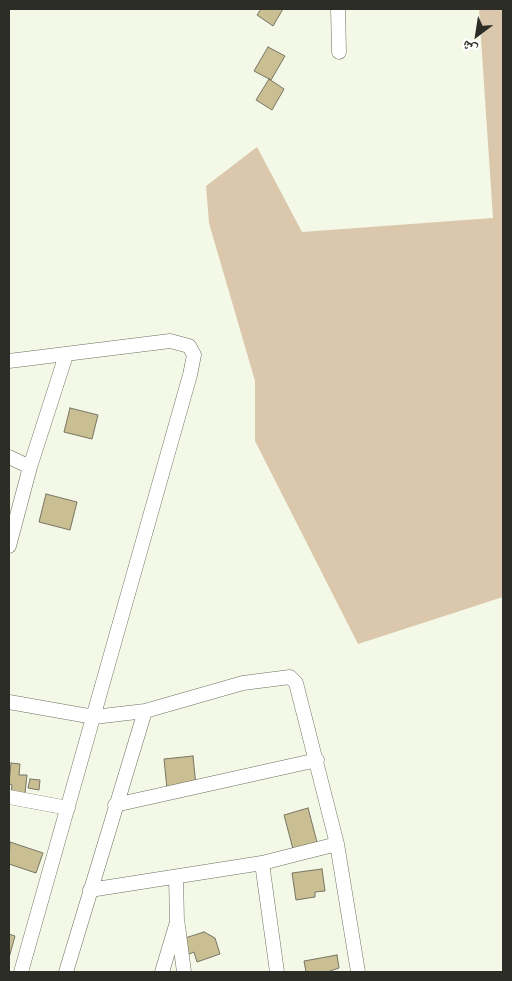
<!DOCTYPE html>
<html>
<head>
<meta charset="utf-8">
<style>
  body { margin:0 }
  #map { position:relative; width:512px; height:981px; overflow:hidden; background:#f4f8e6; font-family:"PT Sans","Noto Naskh Arabic",sans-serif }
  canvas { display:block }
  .frame { position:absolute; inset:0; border:10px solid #2c2d27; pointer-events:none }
  .north { position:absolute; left:452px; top:10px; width:50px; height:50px; -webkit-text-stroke:4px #fff; paint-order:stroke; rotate:211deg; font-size:14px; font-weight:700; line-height:20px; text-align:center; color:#2c2d27 }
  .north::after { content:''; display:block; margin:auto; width:18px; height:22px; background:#2c2d27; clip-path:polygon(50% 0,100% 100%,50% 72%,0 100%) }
</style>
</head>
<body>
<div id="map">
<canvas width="512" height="981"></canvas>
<div class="frame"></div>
<div class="north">ش</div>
</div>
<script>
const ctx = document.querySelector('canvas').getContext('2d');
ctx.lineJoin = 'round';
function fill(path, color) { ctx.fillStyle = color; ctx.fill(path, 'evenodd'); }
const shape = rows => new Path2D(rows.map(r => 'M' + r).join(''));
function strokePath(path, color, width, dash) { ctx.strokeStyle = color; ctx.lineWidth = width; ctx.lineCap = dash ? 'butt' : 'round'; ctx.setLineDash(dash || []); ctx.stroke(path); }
fill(shape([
  [479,9,503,9,503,597,358,644,255,441,255,381,209,223,206,186,257,147,302,232,493,218]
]), '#dbc8ac');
const building = shape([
  [261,9,283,9,273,26,257,15,261,9],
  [268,47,285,56,271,80,254,71,268,47],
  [269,79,284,89,272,110,256,100,269,79],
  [70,408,98,415,92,439,64,432,70,408],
  [46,494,77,502,70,530,39,522,46,494],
  [193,756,196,786,167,789,164,759,193,756],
  [11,763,20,764,19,775,27,775,25,793,11,792,12,785,9,784,11,763],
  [30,779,40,780,39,790,28,788,30,779],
  [308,808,317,842,293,849,284,815,308,808],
  [10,842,43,853,36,873,9,864,10,842],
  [322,869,325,891,315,892,315,897,296,900,292,873,322,869],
  [204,932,215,938,220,954,197,962,194,952,187,955,182,939,204,932],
  [9,934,15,936,9,958,9,934],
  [337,955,339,968,327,972,306,972,304,961,337,955]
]);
fill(building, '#c9bf92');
strokePath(building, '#777464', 1);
const minor = shape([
  [338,9,339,52],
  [9,361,170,341,189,346,194,355,190,375,21,972],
  [9,457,30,467],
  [9,546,30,467,66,355],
  [9,702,94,717,145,711,243,683,290,677,296,683,337,844,358,972],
  [9,797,68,808],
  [115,805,317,760],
  [262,863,277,972],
  [90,890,262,863,337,844],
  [178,926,184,972],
  [66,972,145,711],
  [162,972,177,922,176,877]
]);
strokePath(minor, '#6d7061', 15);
strokePath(minor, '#fff', 14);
</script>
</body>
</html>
